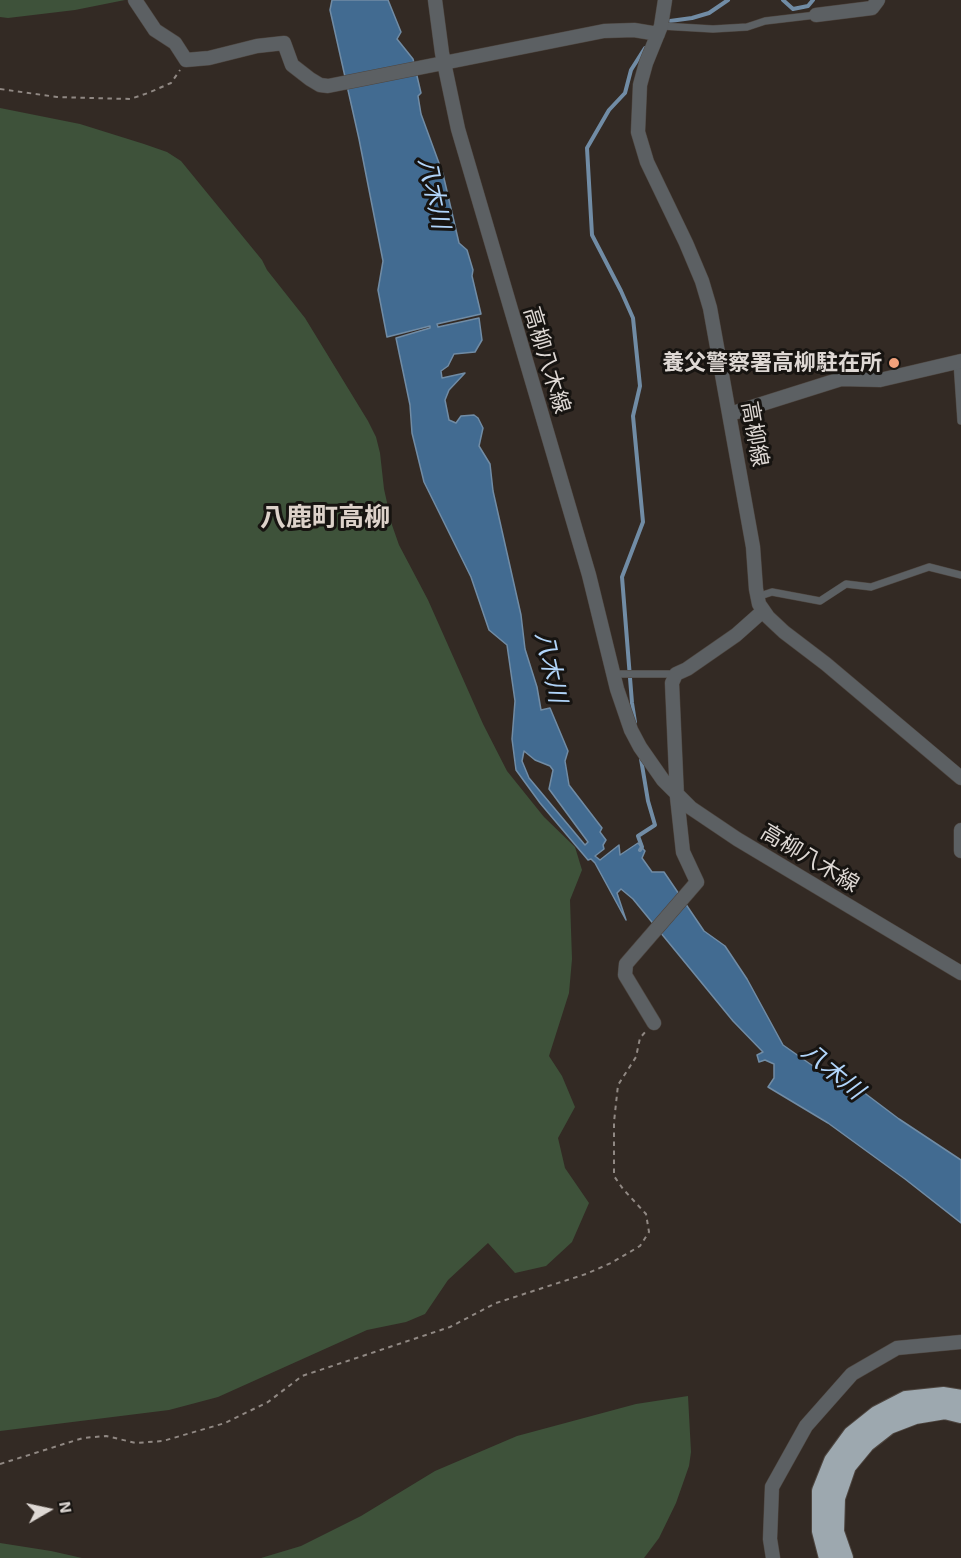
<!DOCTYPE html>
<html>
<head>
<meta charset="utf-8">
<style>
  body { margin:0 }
  #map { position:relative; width:961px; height:1558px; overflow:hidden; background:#332a24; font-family:"Exo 2",sans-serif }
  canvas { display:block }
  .north { position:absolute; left:18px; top:1480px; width:60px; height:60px; -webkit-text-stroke:4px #171411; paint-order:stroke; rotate:81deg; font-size:16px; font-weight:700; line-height:24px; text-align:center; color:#ded8d4 }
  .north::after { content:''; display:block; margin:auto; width:21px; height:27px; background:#ded8d4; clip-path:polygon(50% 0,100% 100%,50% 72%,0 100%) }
</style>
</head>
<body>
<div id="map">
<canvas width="961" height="1558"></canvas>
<div class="north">N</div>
</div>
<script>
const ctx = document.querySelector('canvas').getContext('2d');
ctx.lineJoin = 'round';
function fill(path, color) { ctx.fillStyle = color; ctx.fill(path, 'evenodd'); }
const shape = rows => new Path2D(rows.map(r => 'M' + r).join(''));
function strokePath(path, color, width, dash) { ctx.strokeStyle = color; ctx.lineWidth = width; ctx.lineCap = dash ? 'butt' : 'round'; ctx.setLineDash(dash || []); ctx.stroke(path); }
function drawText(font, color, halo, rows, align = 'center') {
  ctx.font = font + ' "Exo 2","Noto Sans JP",sans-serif'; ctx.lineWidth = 6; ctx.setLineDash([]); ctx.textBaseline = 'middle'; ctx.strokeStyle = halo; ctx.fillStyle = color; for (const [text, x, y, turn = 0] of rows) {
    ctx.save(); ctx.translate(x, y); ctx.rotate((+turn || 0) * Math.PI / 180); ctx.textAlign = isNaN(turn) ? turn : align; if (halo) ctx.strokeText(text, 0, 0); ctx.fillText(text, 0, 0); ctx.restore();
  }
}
fill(shape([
  [0,0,125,0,75,10,8,18,0,17],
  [0,108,80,124,144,144,167,152,181,161,262,260,267,270,305,318,368,421,376,437,380,453,384,489,392,525,399,545,428,600,483,724,507,771,544,817,575,847,582,870,570,900,572,959,569,993,549,1056,562,1076,575,1107,558,1138,565,1168,589,1203,572,1242,546,1266,515,1273,488,1243,448,1280,425,1314,406,1322,367,1330,218,1397,169,1410,0,1431],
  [688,1396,691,1452,689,1466,676,1503,659,1538,644,1558,261,1558,301,1546,361,1516,435,1471,517,1436,636,1404],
  [0,1543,51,1551,82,1558,0,1558]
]), '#3e523a');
const water = shape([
  [332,0,388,0,401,32,397,39,413,59,421,93,418,96,421,114,443,174,459,243,467,250,473,270,472,276,481,314,437,324,438,327,479,318,482,340,475,352,454,354,448,366,441,371,442,378,465,373,449,390,445,400,449,420,456,423,461,416,474,415,478,418,483,428,479,446,490,464,493,491,521,615,525,649,537,687,541,710,550,708,568,751,565,761,569,785,602,828,600,832,606,840,603,845,604,849,595,856,600,860,619,845,620,855,638,843,645,851,642,858,652,872,664,872,704,931,725,946,747,979,783,1045,823,1073,846,1079,899,1119,961,1160,961,1223,905,1179,828,1123,768,1087,774,1078,774,1064,765,1060,759,1062,757,1055,763,1052,733,1021,633,899,621,889,617,893,626,920,595,863,591,859,588,860,540,803,516,770,512,739,515,701,507,645,489,630,471,577,424,482,412,433,410,405,396,338,430,328,430,326,387,337,378,290,383,261,359,139,330,10,332,0],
  [524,751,535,760,550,766,553,770,549,789,588,842,585,845,529,778,522,761,524,751]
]);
fill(water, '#426b91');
strokePath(water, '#718ca5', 1.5);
strokePath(shape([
  [783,0,793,9,808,6,813,0],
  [670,21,692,18,709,13,728,0],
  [635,722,632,703,622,577,643,522,633,416,640,386,633,318,621,291,592,235,587,148,609,110,625,93,631,70,645,48],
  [640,850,642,847,638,836,655,825,648,801,641,759]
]), '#718ca5', 4);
const lane = shape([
  [661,26,713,29,747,27,765,21,816,15],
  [957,362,961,421],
  [757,597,772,592,820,601,846,584,871,587,929,567,961,575],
  [613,674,676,674]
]);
const street = shape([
  [135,0,155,30,175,43,186,60,209,58,257,46,284,43,292,65,310,79,320,85,328,86,604,31,634,30,658,34],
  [435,0,442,53,458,129,589,575,617,689,631,730,640,747,663,780,691,808,737,839,961,973],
  [665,0,661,26,646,63,640,85,638,132,647,162,686,243,702,281,710,308,753,547,756,589,759,604,768,617,784,632,826,664,961,778],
  [816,15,872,8,878,0],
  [730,414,841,379,880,380,961,361],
  [961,830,961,851],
  [654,1023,625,975,626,964,697,882,683,852,677,797,672,683,676,674,687,669,736,635,763,611],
  [773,1558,770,1539,772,1487,806,1426,852,1374,897,1348,961,1342]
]);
const highway = shape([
  [828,1558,821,1531,821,1491,833,1461,852,1435,877,1415,906,1400,944,1396,961,1399],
  [844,1558,835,1532,836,1498,847,1466,866,1443,889,1425,915,1415,945,1410,961,1414]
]);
strokePath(lane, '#4e4640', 8);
strokePath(street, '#4e4640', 15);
strokePath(highway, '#4e4640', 20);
strokePath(shape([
  [0,89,57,97,130,99,148,93,171,83,180,70],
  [0,1464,83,1438,106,1436,136,1443,163,1441,225,1423,268,1402,302,1376,450,1327,496,1303,586,1274,611,1263,640,1246,649,1232,646,1214,623,1189,614,1176,614,1122,618,1085,636,1057,640,1038,646,1031]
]), '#908883', 2, [4.5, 4.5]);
strokePath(lane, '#5c6063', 7);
strokePath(street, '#5c6063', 14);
strokePath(highway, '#9da8af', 18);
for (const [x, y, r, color] of [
  [894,363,6,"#f1a17b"]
]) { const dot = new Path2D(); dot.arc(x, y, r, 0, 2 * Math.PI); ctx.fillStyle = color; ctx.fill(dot); strokePath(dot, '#171411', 2); }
drawText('22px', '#ded8d4', '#171411', [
  ["高柳八木線",547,360,73],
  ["高柳線",755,434,80],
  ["高柳八木線",810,858,31]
]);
drawText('bold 22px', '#ded8d4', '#171411', [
  ["養父警察署高柳駐在所",882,363]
], 'right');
drawText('italic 24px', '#b1d5fa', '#171411', [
  ["八木川",434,193,78],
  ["八木川",551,667,78],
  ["八木川",833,1071,40]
]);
drawText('bold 26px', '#ddd2ca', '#171411', [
  ["八鹿町高柳",325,517]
]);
</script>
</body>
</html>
